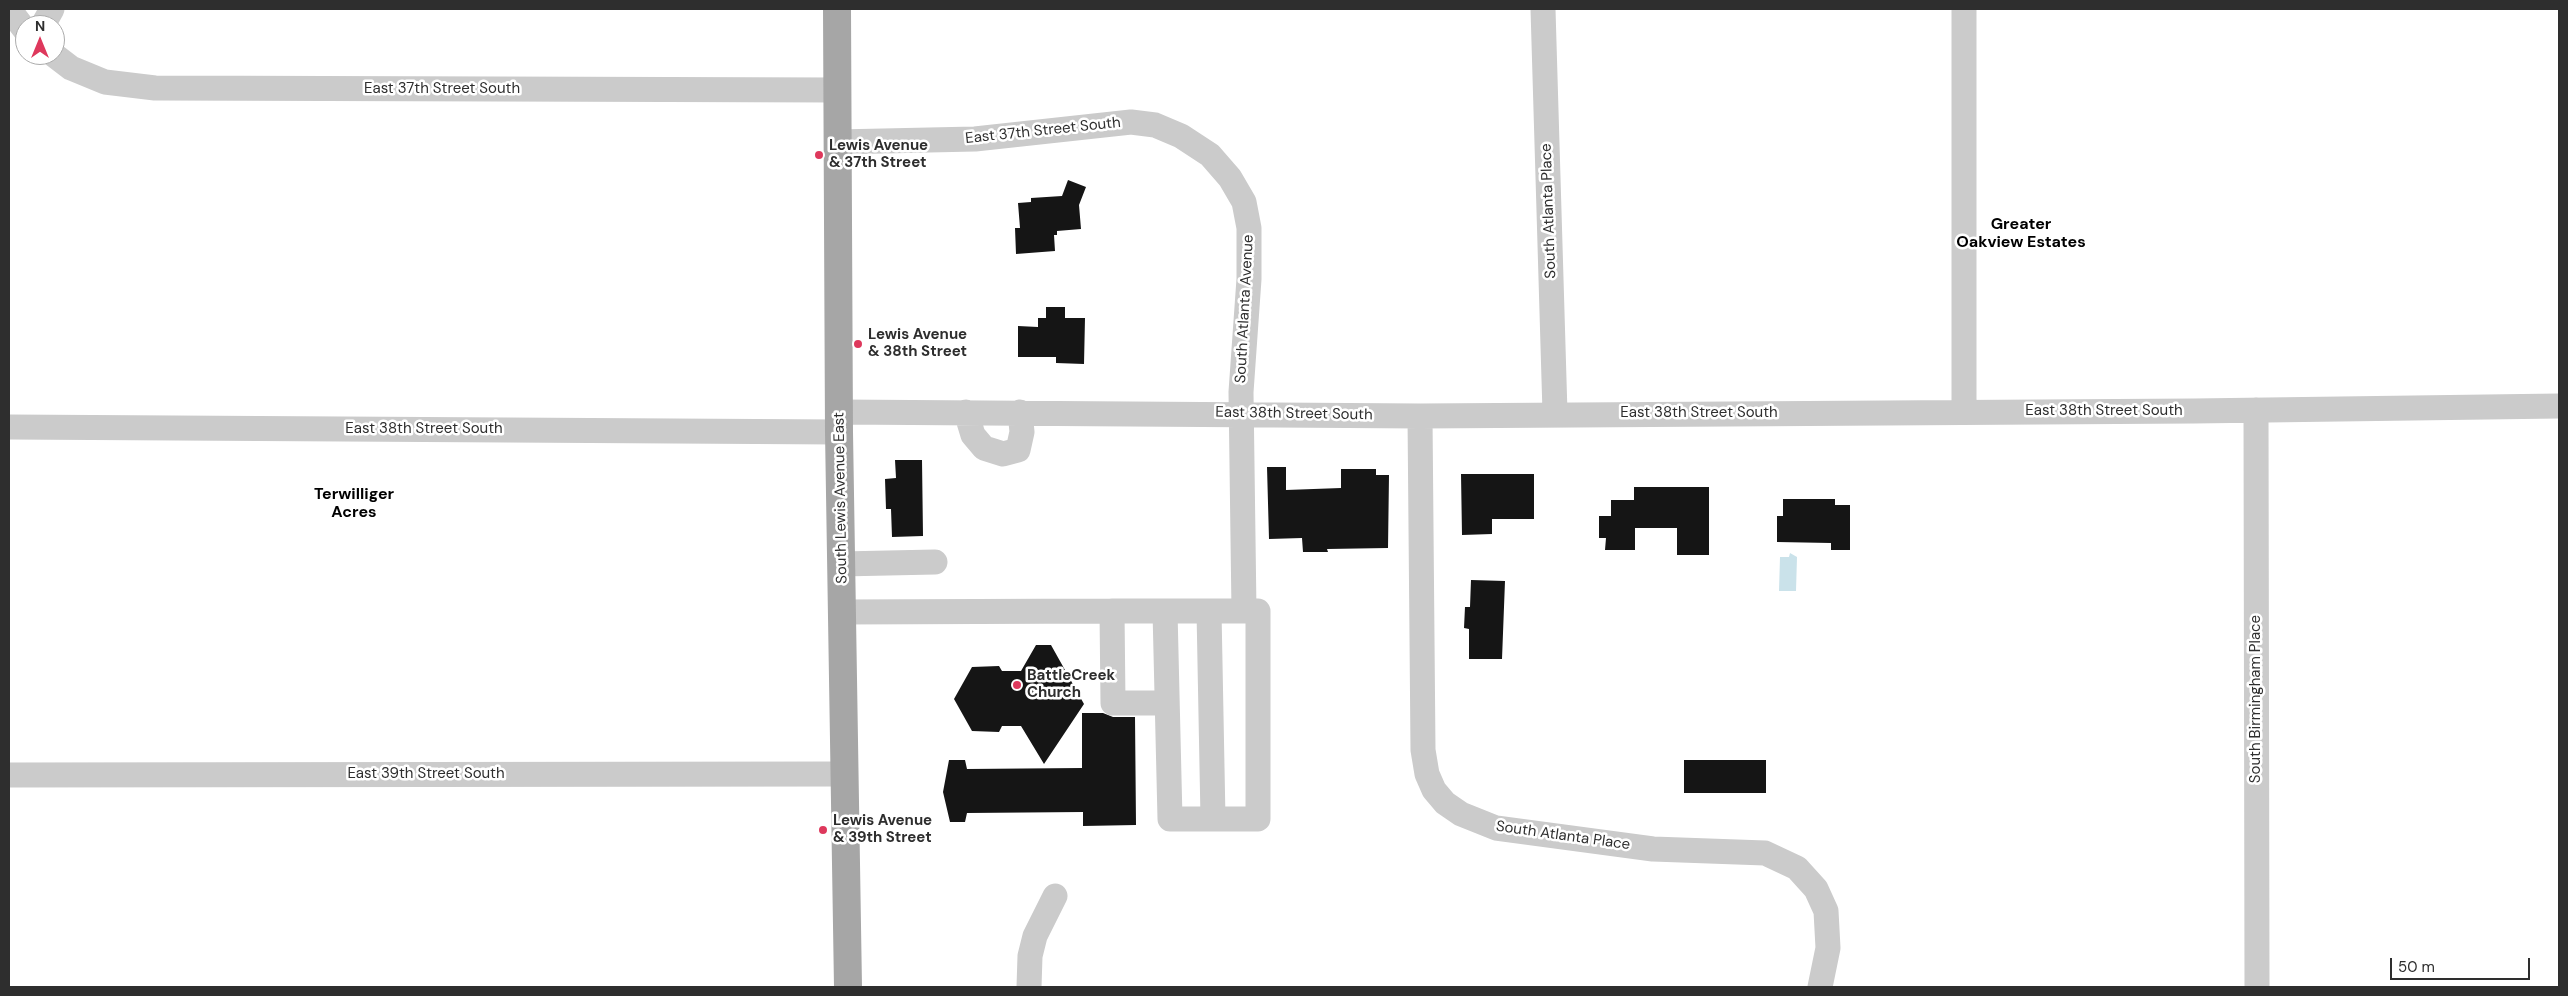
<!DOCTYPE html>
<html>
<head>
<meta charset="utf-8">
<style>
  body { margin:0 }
  #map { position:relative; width:2568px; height:996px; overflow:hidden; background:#fff; font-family:"DM Sans",sans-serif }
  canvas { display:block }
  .frame { position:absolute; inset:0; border:10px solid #2e2e2e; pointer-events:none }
  .north { position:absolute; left:15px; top:15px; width:50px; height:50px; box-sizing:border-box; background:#fff; border:1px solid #ababab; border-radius:50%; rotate:0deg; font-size:14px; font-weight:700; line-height:20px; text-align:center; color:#2e2e2e }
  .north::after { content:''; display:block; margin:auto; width:18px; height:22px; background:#de385c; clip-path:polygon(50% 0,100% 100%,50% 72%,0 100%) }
  .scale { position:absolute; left:2390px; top:958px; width:140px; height:22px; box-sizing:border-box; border:2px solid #2e2e2e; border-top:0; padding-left:6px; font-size:15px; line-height:18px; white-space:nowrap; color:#2e2e2e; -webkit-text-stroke:4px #fff; paint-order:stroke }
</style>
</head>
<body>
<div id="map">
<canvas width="2568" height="996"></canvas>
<div class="frame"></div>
<div class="north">N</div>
<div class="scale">50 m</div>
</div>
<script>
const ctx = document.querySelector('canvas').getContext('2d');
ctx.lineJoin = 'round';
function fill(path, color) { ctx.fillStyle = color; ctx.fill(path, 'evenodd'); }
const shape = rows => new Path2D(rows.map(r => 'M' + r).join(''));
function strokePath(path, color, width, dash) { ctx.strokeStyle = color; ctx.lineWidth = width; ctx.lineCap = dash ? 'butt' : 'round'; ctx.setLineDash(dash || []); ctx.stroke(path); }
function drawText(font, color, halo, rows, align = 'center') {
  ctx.font = font + ' "DM Sans",sans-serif'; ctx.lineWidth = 5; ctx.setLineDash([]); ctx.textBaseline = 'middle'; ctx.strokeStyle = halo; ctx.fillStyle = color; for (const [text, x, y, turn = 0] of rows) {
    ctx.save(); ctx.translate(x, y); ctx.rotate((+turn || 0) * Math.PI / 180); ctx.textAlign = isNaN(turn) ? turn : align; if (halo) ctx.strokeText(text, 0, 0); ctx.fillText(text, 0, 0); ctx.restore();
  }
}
fill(shape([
  [1790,553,1797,557,1796,591,1779,591,1780,557,1789,557]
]), '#cae2ea');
fill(shape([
  [1068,180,1086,187,1079,205,1081,229,1057,231,1057,235,1054,235,1055,251,1016,254,1015,228,1020,228,1018,203,1031,202,1031,198,1062,196],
  [1046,307,1065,307,1065,318,1085,318,1084,364,1056,363,1056,357,1018,357,1018,326,1038,327,1038,318,1046,318],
  [895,460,922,460,923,536,892,537,891,509,886,509,885,479,896,478],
  [1267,467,1286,467,1286,490,1341,488,1341,469,1376,469,1376,475,1389,475,1388,548,1327,549,1328,552,1303,552,1302,538,1269,539],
  [1461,474,1534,474,1534,519,1492,519,1492,534,1462,535],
  [1634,487,1709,487,1709,555,1677,555,1677,528,1635,528,1635,550,1605,550,1606,538,1599,538,1599,516,1611,516,1611,500,1634,500],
  [1783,499,1835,499,1835,505,1850,505,1850,550,1831,550,1831,543,1777,542,1777,516,1783,516],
  [1471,580,1505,581,1502,659,1469,659,1469,629,1464,628,1465,607,1470,607],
  [1036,645,1051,645,1084,704,1044,764,1021,726,1002,726,999,732,972,731,954,699,972,667,999,666,1002,671,1021,671],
  [1082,713,1103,713,1113,717,1135,717,1136,825,1083,826,1083,812,967,813,965,822,950,822,943,792,949,760,965,760,967,769,1082,768],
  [1684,760,1766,760,1766,793,1684,793]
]), '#151515');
strokePath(shape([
  [9,9,25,30],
  [1543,9,1555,413],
  [1964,9,1964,412],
  [43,25,52,9],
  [54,55,71,68,105,82,155,88,837,90],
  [837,142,975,139,1131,122,1155,125,1181,136,1210,155,1230,178,1244,202,1249,228,1249,279,1241,392,1244,611],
  [2256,410,2257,987],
  [839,412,1420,416,2194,411,2559,406],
  [966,412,973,435,984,448,1003,454,1018,450,1022,432,1020,412],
  [1420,416,1423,750,1427,774,1434,790,1445,803,1461,814,1496,828,1653,849,1765,853,1797,868,1816,889,1826,911,1828,948,1820,987],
  [9,427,839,432],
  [841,564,935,562],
  [1112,611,1113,703,1167,703],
  [1209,611,1213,819],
  [842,612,1112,611,1258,611,1258,819,1170,819,1165,611],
  [9,775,843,774],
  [1029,987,1030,956,1035,936,1055,896]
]), '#cbcbcb', 25);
strokePath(shape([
  [837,9,839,432,848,987]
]), '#a6a6a6', 28);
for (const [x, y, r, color] of [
  [819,155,5,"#de385c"],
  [858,344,5,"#de385c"],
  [1017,685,5,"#de385c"],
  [823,830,5,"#de385c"]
]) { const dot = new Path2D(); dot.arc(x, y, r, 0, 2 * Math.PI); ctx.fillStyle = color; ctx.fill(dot); strokePath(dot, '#fff', 2); }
drawText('15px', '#2e2e2e', '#fff', [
  ["East 37th Street South",442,89],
  ["East 37th Street South",1043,131,-6],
  ["South Atlanta Place",1549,211,-92],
  ["South Atlanta Avenue",1245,309,-87],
  ["East 38th Street South",2104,411],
  ["East 38th Street South",1699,413],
  ["East 38th Street South",1294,414,1],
  ["East 38th Street South",424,429],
  ["South Lewis Avenue East",841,498,-91],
  ["South Birmingham Place",2256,699,-90],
  ["East 39th Street South",426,774],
  ["South Atlanta Place",1563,836,8]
]);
drawText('bold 15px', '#2e2e2e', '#fff', [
  ["Lewis Avenue",829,146],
  ["& 37th Street",829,163],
  ["Lewis Avenue",868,335],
  ["& 38th Street",868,352],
  ["BattleCreek",1027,676],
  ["Church",1027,693],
  ["Lewis Avenue",833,821],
  ["& 39th Street",833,838]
], 'left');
drawText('bold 16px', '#000', '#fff', [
  ["Greater",2021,225],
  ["Oakview Estates",2021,243],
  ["Terwilliger",354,495],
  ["Acres",354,513]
]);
</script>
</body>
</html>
